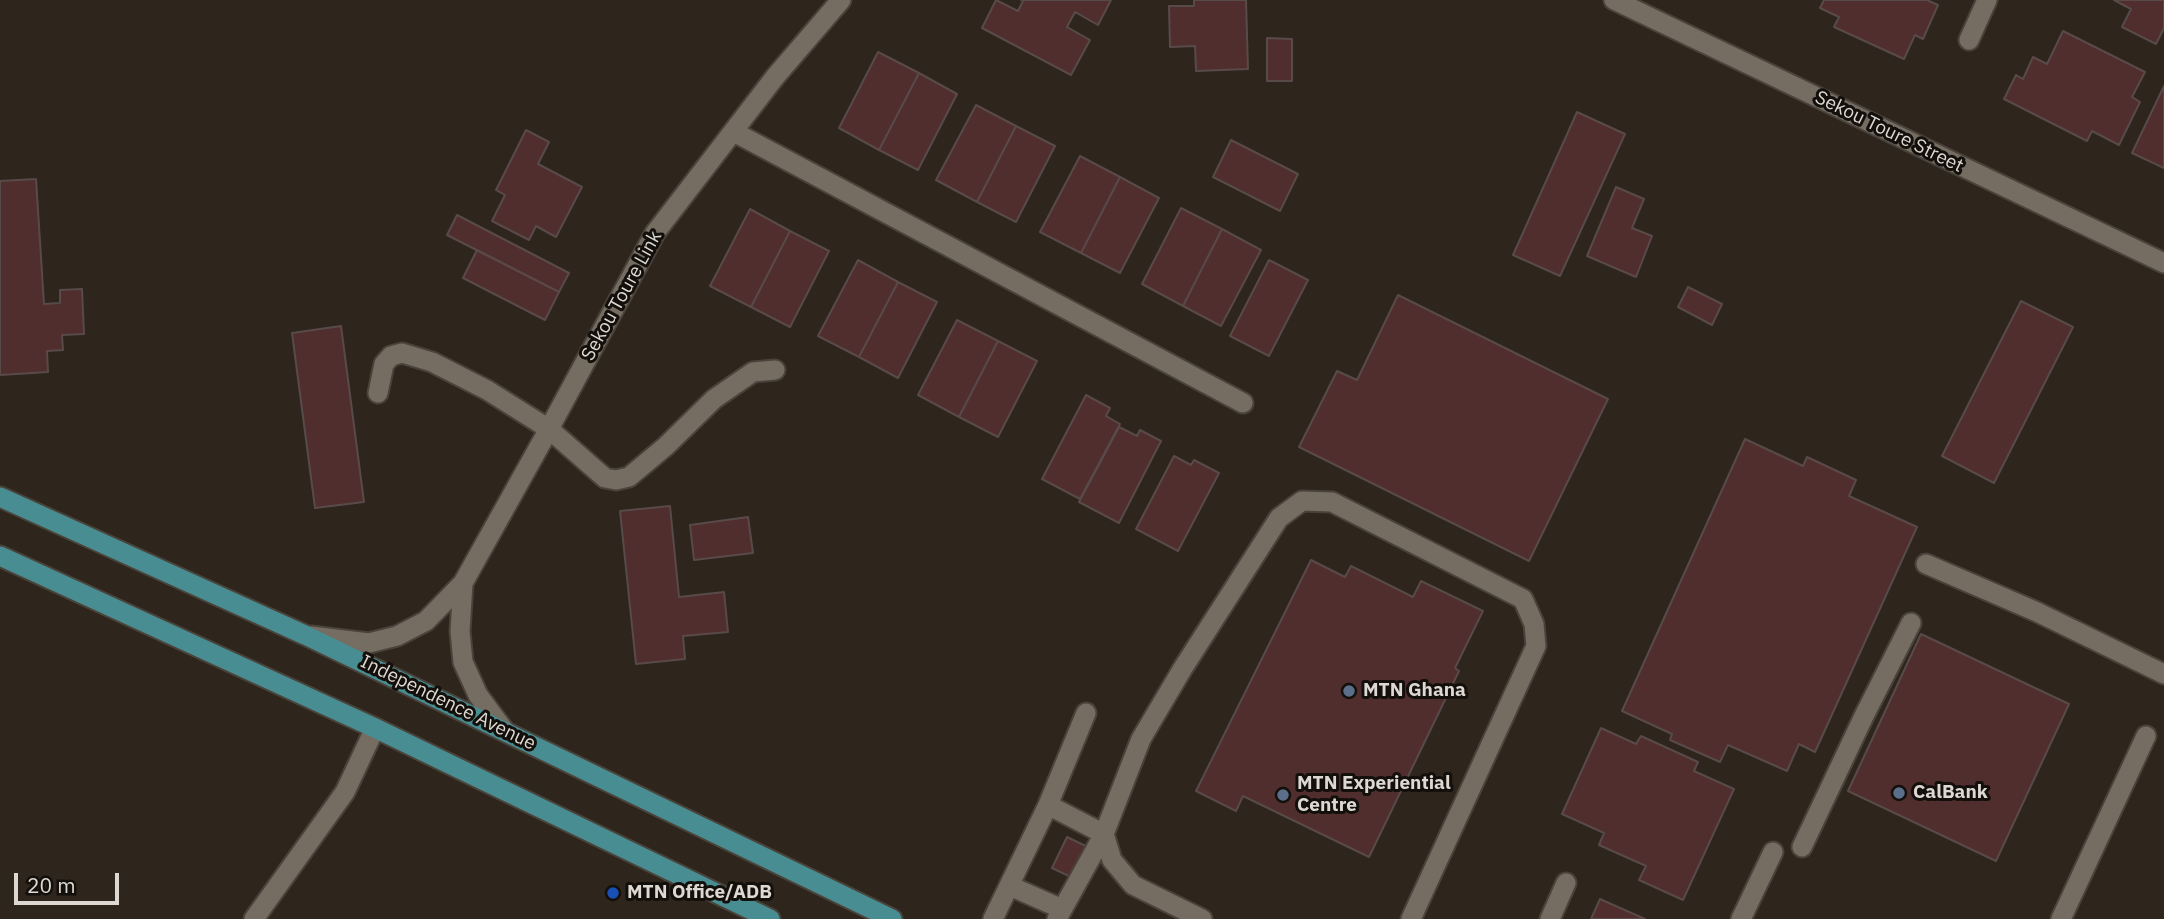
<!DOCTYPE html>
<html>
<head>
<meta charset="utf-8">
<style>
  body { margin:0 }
  #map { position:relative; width:2164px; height:919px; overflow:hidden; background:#2e251c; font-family:"IBM Plex Sans",sans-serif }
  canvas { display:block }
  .scale { position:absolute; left:14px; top:873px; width:105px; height:32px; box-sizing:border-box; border:4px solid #ded8d2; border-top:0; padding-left:9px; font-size:21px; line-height:24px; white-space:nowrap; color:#ded8d2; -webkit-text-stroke:5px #130f0b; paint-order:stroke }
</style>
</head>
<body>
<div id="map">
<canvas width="2164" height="919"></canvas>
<div class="scale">20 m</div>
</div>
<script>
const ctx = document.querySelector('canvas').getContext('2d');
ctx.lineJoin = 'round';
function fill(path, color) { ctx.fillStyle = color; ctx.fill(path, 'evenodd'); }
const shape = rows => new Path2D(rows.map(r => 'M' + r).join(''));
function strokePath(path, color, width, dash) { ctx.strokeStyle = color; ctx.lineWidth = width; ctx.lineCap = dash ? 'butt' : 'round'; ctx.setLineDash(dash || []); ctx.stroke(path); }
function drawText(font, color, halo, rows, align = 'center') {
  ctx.font = font + ' "IBM Plex Sans",sans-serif'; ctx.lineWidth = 6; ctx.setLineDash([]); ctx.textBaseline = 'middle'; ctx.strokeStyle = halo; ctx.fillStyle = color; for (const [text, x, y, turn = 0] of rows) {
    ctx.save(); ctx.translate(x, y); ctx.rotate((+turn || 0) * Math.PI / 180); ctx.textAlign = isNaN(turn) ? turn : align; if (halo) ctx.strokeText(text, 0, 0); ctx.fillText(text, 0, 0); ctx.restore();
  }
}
const building = shape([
  [996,0,1018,11,1023,1,1021,0,1111,0,1098,25,1075,12,1067,27,1090,40,1071,75,982,28,996,0],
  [1194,0,1246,0,1248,69,1196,71,1195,46,1170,47,1169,6,1194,6,1194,0],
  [1824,0,1927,0,1938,5,1923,39,1915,35,1904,59,1834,27,1839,17,1820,8,1824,0],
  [2114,0,2164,0,2164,28,2156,44,2122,27,2131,9,2114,0],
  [2063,31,2145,72,2132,97,2140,102,2119,145,2092,131,2087,141,2004,99,2016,75,2023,79,2033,57,2047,64,2063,31],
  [1267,38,1292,39,1292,81,1267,81,1267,38],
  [878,52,919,73,879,150,839,128,878,52],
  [919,73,957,94,918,170,879,150,919,73],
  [2164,86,2164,168,2132,153,2164,86],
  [976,105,1016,126,977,202,936,180,976,105],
  [1577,112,1625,134,1560,276,1513,255,1577,112],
  [1016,126,1055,146,1016,222,977,202,1016,126],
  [526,130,549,142,538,164,582,187,556,237,536,226,529,240,492,221,505,195,496,190,526,130],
  [1231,140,1298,174,1280,211,1213,177,1231,140],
  [1080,156,1120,177,1081,253,1040,232,1080,156],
  [1120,177,1159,198,1120,273,1081,253,1120,177],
  [36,179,44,304,60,303,60,290,82,289,84,334,62,335,63,350,47,351,48,372,0,375,0,181,36,179],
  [1616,187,1644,199,1632,228,1652,236,1636,277,1587,256,1616,187],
  [1181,208,1222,229,1183,306,1142,284,1181,208],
  [750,209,790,231,751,307,710,286,750,209],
  [457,215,569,273,559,292,447,235,457,215],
  [1222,229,1261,250,1221,326,1183,306,1222,229],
  [790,231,829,251,790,327,751,307,790,231],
  [477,250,559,292,545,320,463,278,477,250],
  [858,260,898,282,859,357,818,336,858,260],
  [1269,260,1308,280,1269,356,1230,336,1269,260],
  [898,282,937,302,898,378,859,357,898,282],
  [1688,287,1722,304,1712,325,1678,307,1688,287],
  [1398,295,1608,399,1529,561,1299,447,1337,371,1357,380,1398,295],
  [2021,301,2073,327,1994,483,1942,456,2021,301],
  [957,320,998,341,959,417,918,395,957,320],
  [341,326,364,502,315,508,292,333,341,326],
  [998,341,1037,361,998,437,959,417,998,341],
  [1086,395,1110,408,1106,416,1120,424,1080,499,1042,479,1086,395],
  [1119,427,1137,436,1140,430,1161,441,1119,523,1079,502,1119,427],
  [1745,439,1803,466,1807,457,1856,480,1849,496,1917,527,1815,752,1799,744,1787,771,1728,745,1720,762,1670,740,1672,734,1622,711,1745,439],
  [1174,456,1191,465,1194,460,1219,473,1178,551,1136,529,1174,456],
  [670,506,679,597,724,592,728,632,683,636,685,659,636,664,620,511,670,506],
  [748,517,753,553,694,560,690,525,748,517],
  [1311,560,1345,577,1351,566,1413,597,1421,581,1483,611,1455,668,1459,671,1369,857,1243,796,1236,811,1196,791,1311,560],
  [1921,634,2069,704,1996,861,1848,791,1921,634],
  [1601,728,1636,744,1641,736,1698,762,1694,771,1734,789,1683,900,1639,880,1646,866,1599,845,1604,833,1562,814,1601,728],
  [1067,837,1088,847,1073,878,1052,868,1067,837],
  [1600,899,1645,919,1591,919,1600,899]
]);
fill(building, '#512e2e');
strokePath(building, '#594a4a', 2);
const service = shape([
  [734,132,1243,403],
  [1926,564,2037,612,2164,674],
  [1048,805,1104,834,1112,860,1133,885,1202,919],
  [1802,847,1864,716,1911,623],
  [1010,886,1062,909],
  [993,919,1048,805,1086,713],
  [1057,919,1104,834,1141,739,1183,668,1279,518,1302,501,1332,502,1523,599,1534,624,1536,646,1411,919],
  [1550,919,1566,883],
  [1741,919,1773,852],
  [2061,919,2146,736]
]);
const minor = shape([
  [1614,0,2164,263],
  [1969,40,1987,0],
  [378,393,384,364,391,356,402,353,432,362,487,390,549,429,605,478,616,480,629,477,666,446,714,399,753,372,775,370],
  [463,583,460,631,463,662,478,695,504,730],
  [311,636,369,643,397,636,426,621,463,583,549,429,655,233,775,77,841,0],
  [254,919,345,792,375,728]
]);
const primary = shape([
  [0,497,305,635,892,919],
  [0,556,375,728,770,919]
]);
strokePath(service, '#4a433b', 23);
strokePath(minor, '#4a433b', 23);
strokePath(primary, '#4a433b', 23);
strokePath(service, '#766d62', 19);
strokePath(minor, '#766d62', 19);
strokePath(primary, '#488d92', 19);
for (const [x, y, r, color] of [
  [1349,691,7,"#5c6f8a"],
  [1899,793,7,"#5c6f8a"],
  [1283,795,7,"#5c6f8a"],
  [613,893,7,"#1a4fb4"]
]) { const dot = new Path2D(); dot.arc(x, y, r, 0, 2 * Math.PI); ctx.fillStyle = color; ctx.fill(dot); strokePath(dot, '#130f0b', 2.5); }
drawText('19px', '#ded8d2', '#130f0b', [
  ["Sekou Toure Street",1889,132,26],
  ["Sekou Toure Link",622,296,-61],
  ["Independence Avenue",448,703,26]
]);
drawText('bold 19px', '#ded8d2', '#130f0b', [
  ["MTN Ghana",1363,691],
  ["MTN Experiential",1297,784],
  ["Centre",1297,806],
  ["CalBank",1913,793],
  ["MTN Office/ADB",627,893]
], 'left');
</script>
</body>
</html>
